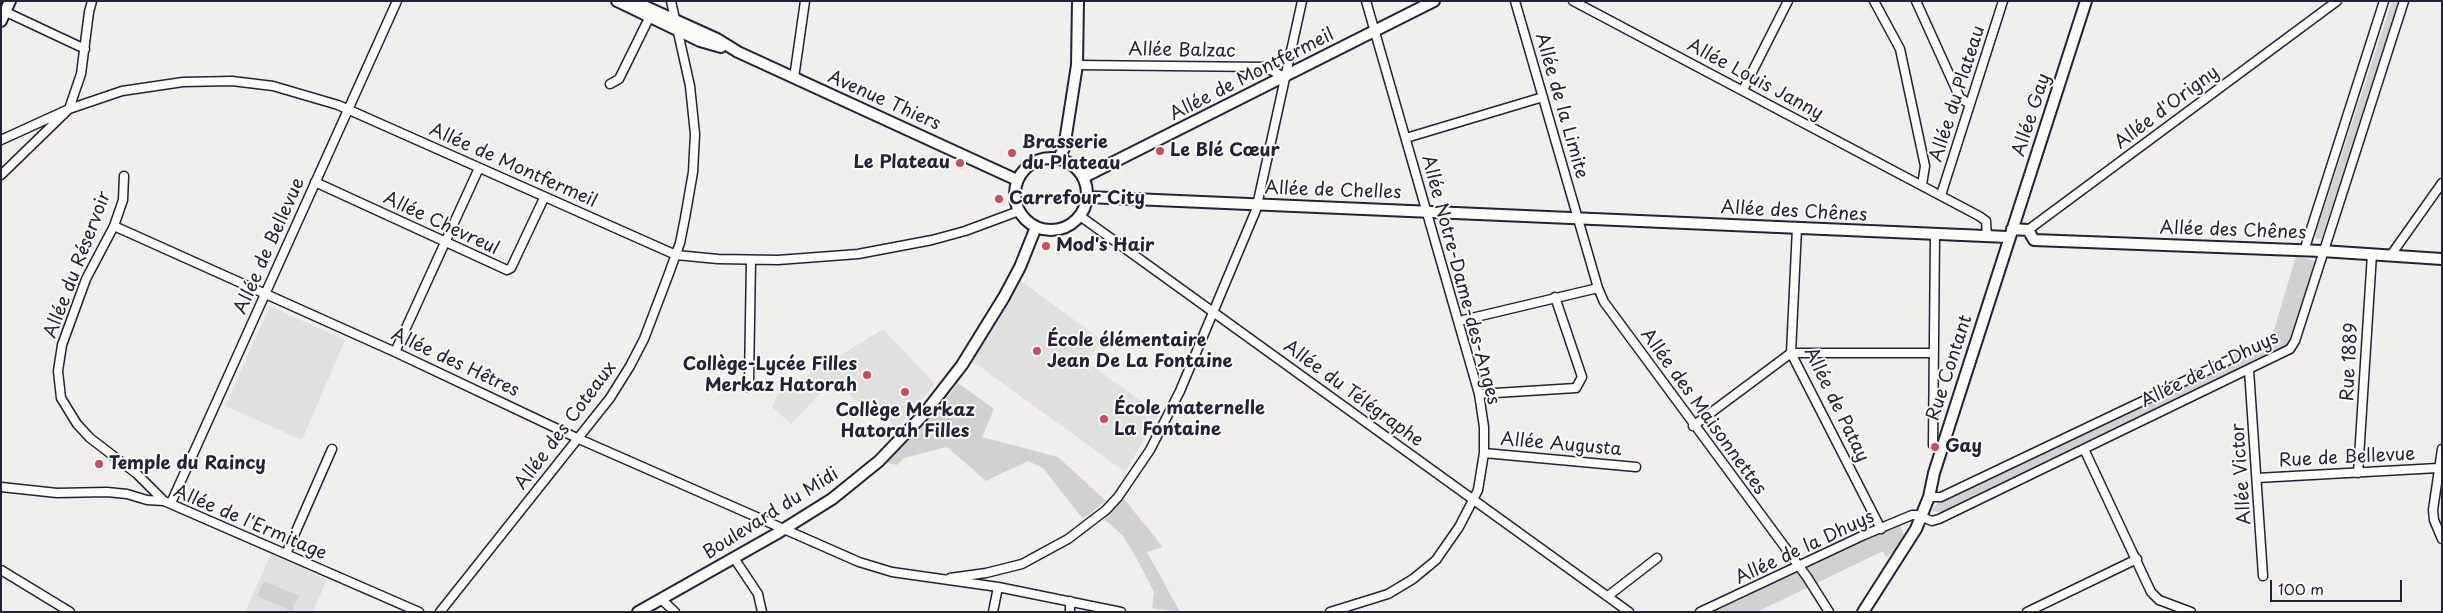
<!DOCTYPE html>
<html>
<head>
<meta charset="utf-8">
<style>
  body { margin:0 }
  #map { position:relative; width:2443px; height:613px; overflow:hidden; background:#f0efec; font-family:"Playpen Sans",sans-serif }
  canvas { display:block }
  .frame { position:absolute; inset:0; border:2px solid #22223b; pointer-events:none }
  .scale { position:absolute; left:2270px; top:580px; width:132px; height:22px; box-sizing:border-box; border:2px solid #22223b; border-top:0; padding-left:6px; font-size:15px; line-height:18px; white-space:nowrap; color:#22223b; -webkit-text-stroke:4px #fdfcf7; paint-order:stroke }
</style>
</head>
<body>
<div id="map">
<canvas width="2443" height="613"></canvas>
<div class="frame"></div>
<div class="scale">100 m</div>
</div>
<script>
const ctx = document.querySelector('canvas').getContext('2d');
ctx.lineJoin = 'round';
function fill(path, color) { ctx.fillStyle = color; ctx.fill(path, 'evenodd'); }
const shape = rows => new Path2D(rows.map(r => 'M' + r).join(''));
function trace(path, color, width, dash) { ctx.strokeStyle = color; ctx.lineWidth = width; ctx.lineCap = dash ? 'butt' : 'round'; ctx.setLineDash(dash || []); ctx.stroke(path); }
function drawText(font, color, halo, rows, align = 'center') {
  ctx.font = font + ' "Playpen Sans",sans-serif'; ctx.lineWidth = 4; ctx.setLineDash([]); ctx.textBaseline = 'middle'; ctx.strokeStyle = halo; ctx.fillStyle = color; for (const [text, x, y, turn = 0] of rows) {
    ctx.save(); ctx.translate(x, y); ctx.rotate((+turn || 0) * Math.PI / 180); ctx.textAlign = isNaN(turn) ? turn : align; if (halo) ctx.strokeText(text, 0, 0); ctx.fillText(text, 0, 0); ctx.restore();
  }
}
fill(shape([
  [1021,281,1102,340,1087,362,1159,414,1125,472,972,361,1000,318],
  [270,306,345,340,302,440,225,406],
  [883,329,935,384,897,429,867,399,861,405,832,381,791,424,772,407,778,394],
  [271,554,327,579,313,612,245,612]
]), '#e0e0df');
fill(shape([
  [2392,1,2399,1,2323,234,2321,239,2317,239,2315,236],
  [2296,256,2319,262,2295,341,2285,352,2274,352,1942,512,1932,511,1941,497,2229,360,2229,355,2272,337],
  [958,383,994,409,982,437,1058,457,1106,501,1083,519,1043,468,1028,461,986,481,947,447,904,458,897,465,879,461,924,414,929,421],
  [1120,494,1163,547,1147,552,1180,612,1152,608,1154,592,1138,561,1124,537,1100,515],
  [1898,521,1907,543,1886,557,1883,551,1757,612,1700,612],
  [264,581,299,596,292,611,257,596]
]), '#d2d1d1');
const street = shape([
  [1515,1,1598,288,1604,302,1807,577,1829,612],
  [1573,1,1979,216,1986,221,1987,236],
  [1874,1,1900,49,1925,166,1922,185],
  [1916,1,1960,98,1970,104],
  [6,12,85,49],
  [1077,65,1264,67,1285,77],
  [794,78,805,1],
  [610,84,619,79,651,14],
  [1743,90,1788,1],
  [1406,138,1543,97],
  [1,140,69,109,122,91,183,82,232,81,273,86,338,105,676,255,718,259,778,260,858,254,932,240,965,231,1019,211],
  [1,175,69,109,81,74,89,12,92,1],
  [124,176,123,200,114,226,86,279,62,345,58,371,61,398,77,424,90,438,137,474,164,501],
  [315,182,507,270,511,268,544,198],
  [1941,195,2003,1],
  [1080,216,1629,612],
  [114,226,395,352,579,439,859,562,892,572,998,587,1121,612],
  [1797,228,1791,353,1881,529],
  [2028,230,2337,1],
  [2304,251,2384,1],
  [2391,255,2442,183],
  [1459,321,1598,288],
  [395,352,479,168],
  [2249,370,2263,576],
  [747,387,749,381,751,260],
  [1479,394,1576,388,1582,377,1555,297],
  [1693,426,1791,353,1932,353],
  [1933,445,1935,234],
  [2084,449,2151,592,2159,600,2191,612],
  [2442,449,2433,510,2434,520,2442,539],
  [1484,453,1636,467],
  [2358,473,2372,254],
  [2257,478,2438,468],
  [1,487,57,493,107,492,127,494,147,500,164,501,419,612],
  [1929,497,1941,497,2229,360],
  [171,503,397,1],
  [1922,517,1932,521,1939,519,2290,349,2295,341,2404,1],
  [286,554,332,449],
  [734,558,758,594,762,612],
  [1,570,70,612],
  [950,578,986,573,1022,564,1068,539,1106,510,1118,497,1150,450,1180,391,1256,210,1302,1],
  [1608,596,1657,558],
  [661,599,675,612],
  [440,612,610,398,630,366,644,339,668,276,680,243,685,218,693,172,695,134,690,86,671,1],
  [993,612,998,587],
  [1070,612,1070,601],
  [1330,612,1388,594,1413,579,1436,560,1459,527,1473,500,1478,490,1484,453,1484,427,1479,394,1366,1],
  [1700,612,1864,535,1912,515,1922,515],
  [2027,612,2137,559]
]);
const secondary = shape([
  [617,1,700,41,721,47],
  [633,1,717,39,738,52,1017,180],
  [1,21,10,1],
  '1015 194a36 36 0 1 1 72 0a36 36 0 1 1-72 0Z',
  [1059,158,1064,148,1077,65,1078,1],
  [1084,177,1434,1],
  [1087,197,2008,237],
  [2012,229,2028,230,2034,240,2322,251,2442,259],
  [638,612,776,534,832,499,879,461,924,414,962,365,1004,297,1020,267,1036,227],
  [1863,612,1916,529,1929,497,1934,473,2086,1]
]);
trace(street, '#22223b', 11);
trace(secondary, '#22223b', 14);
trace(street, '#fdfcf7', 8);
trace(secondary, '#fdfcf7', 10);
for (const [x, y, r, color] of [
  [1160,151,5,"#d1495b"],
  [1012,153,5,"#d1495b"],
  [960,163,5,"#d1495b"],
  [999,199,5,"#d1495b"],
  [1046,246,5,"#d1495b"],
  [1037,351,5,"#d1495b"],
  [867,375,5,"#d1495b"],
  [905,392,5,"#d1495b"],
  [1104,419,5,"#d1495b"],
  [1935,447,5,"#d1495b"],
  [99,464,5,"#d1495b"]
]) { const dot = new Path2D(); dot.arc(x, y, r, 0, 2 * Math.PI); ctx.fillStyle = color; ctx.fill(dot); trace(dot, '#fdfcf7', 2); }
drawText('18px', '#22223b', '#fdfcf7', [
  ["Allée Balzac",1182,51,1],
  ["Allée de Montfermeil",1252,75,-27],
  ["Allée Louis Janny",1755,80,28],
  ["Allée du Plateau",1958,94,-72],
  ["Avenue Thiers",884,101,24],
  ["Allée de la Limite",1561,106,74],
  ["Allée d'Origny",2167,108,-37],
  ["Allée Gay",2032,115,-72],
  ["Allée de Montfermeil",513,166,24],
  ["Allée de Chelles",1333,191,2],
  ["Allée des Chênes",1794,212,3],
  ["Allée Chevreul",441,224,25],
  ["Allée des Chênes",2233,231,2],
  ["Allée de Bellevue",270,246,-66],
  ["Allée du Réservoir",78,265,-69],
  ["Allée Notre-Dame-des-Anges",1460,280,75],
  ["Rue 1889",2350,362,-87],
  ["Allée des Hêtres",455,363,25],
  ["Rue Contant",1950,368,-72],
  ["Allée de la Dhuys",2210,370,-26],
  ["Allée du Télégraphe",1353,394,36],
  ["Allée de Patay",1836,405,64],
  ["Allée des Maisonnettes",1703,412,54],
  ["Allée des Coteaux",566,426,-53],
  ["Allée Augusta",1561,445,5],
  ["Rue de Bellevue",2347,458,-3],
  ["Allée Victor",2242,474,-94],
  ["Boulevard du Midi",771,514,-32],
  ["Allée de l'Ermitage",250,523,23],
  ["Allée de la Dhuys",1805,548,-25]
]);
drawText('bold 18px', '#22223b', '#fdfcf7', [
  ["Brasserie",1022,143],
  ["du Plateau",1022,164],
  ["Le Blé Cœur",1170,151],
  ["Le Plateau",950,163,"right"],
  ["Carrefour City",1009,199],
  ["Mod's Hair",1056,246],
  ["École élémentaire",1047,341],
  ["Jean De La Fontaine",1047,362],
  ["Collège-Lycée Filles",857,365,"right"],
  ["Merkaz Hatorah",857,386,"right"],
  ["École maternelle",1114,409],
  ["La Fontaine",1114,430],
  ["Collège Merkaz",905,411,"center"],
  ["Hatorah Filles",905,432,"center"],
  ["Gay",1945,447],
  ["Temple du Raincy",109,464]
], 'left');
</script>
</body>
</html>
